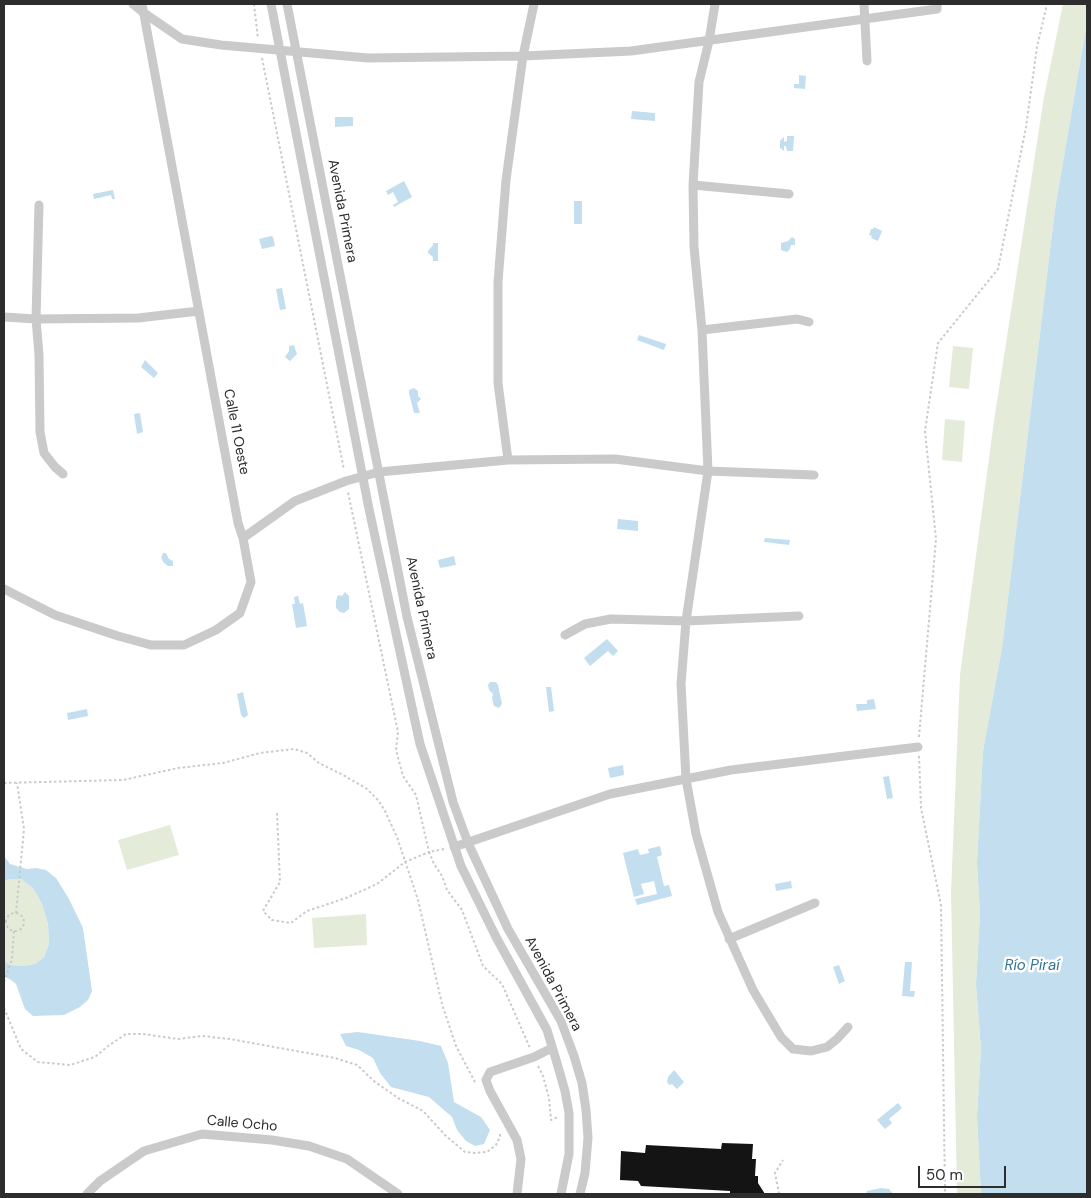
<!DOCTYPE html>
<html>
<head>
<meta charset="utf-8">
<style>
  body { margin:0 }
  #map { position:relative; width:1091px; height:1198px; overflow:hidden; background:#fff; font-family:"DM Sans",sans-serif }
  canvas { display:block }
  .frame { position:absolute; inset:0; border:5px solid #2d2d2d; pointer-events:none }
  .scale { position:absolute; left:918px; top:1166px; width:88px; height:22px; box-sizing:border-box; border:2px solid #2d2d2d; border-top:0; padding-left:6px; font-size:15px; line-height:18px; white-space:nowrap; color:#2d2d2d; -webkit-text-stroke:4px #fff; paint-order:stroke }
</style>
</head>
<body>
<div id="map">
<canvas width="1091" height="1198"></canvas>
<div class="frame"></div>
<div class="scale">50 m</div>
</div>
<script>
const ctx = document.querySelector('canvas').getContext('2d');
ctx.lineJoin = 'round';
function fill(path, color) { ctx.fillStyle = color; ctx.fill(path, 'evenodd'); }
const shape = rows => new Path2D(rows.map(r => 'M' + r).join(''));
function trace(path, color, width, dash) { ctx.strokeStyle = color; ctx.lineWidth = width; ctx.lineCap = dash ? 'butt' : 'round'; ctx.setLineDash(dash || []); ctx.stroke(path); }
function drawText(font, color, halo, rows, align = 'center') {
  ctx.font = font + ' "DM Sans",sans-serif'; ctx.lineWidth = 5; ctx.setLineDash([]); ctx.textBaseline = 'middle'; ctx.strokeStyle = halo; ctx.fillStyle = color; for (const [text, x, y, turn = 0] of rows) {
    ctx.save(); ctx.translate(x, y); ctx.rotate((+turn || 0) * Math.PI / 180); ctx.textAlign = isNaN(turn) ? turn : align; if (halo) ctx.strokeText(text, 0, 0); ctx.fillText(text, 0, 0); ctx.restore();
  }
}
fill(shape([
  [1063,4,1087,4,1087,22,1055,209,1002,648,983,751,977,863,980,914,976,984,981,1049,977,1116,981,1194,957,1194,951,892,960,675,994,421,1044,97],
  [953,346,973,348,969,389,949,387],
  [945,419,965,421,962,462,942,460],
  [170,825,179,855,127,870,118,840],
  [10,879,21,879,33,888,42,904,48,924,49,944,44,957,35,964,22,966,10,965,4,961,4,881],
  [366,914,367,945,314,948,312,918]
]), '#e4ecd9');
fill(shape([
  [1087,22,1087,1194,981,1194,977,1116,981,1049,976,984,980,914,977,863,983,751,1002,648,1055,209],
  [799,75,806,76,805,89,794,88,794,84,799,84],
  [632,111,655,113,655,121,631,119],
  [335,117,353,117,353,126,335,127],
  [787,136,794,136,793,151,787,151,786,146,784,146,784,151,780,148,780,141,784,137,784,142,787,141],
  [404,181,412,197,394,207,393,205,398,202,393,192,388,195,386,191],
  [113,190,115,199,112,199,111,195,94,199,93,194],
  [574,201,582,201,582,224,574,224],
  [874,227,882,231,878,241,871,238,872,236,869,235,871,229,873,229],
  [271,236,273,237,275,246,262,249,259,239],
  [792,237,795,239,795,245,791,245,790,249,787,252,781,250,781,243,788,241],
  [433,243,438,243,438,261,433,261,433,257,428,253,428,251,433,245],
  [282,288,286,309,280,310,276,289],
  [639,335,666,344,664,350,637,340],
  [294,345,297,354,290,361,285,357,289,351,289,346],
  [145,360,158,373,154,378,141,367],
  [414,388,418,391,418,396,421,399,417,403,420,413,414,413,409,393,409,390],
  [140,413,143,432,137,434,134,414],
  [618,519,638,521,638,531,617,529],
  [765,538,790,540,789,545,764,542],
  [163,553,166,553,169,559,173,561,173,566,168,566,164,563,161,558],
  [454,556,456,565,440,568,438,560],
  [345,592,349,596,349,609,344,613,340,612,336,608,336,601,338,595,342,596],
  [298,596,300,604,303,603,307,626,296,628,292,604,295,604,294,597],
  [607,639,618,651,613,656,608,651,590,666,584,658],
  [490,682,496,682,498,685,502,704,499,708,494,706,492,698,493,694,489,690,488,685],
  [546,687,551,687,554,711,549,712],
  [243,692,248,715,244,718,241,715,237,694],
  [874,699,876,709,857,711,856,704,867,704,867,700],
  [87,709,88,716,68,720,67,713],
  [623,765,624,775,610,778,608,768],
  [889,776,893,798,887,799,883,777],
  [660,846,662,855,657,857,664,886,669,885,672,896,637,905,635,899,657,894,654,881,641,884,644,894,634,897,623,853,638,849,640,855,649,853,648,849],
  [4,856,10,864,27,869,36,868,46,870,56,878,69,899,83,928,92,991,88,1000,80,1007,64,1015,33,1016,25,1009,16,984,11,980,4,976,4,961,10,965,22,966,35,964,44,957,49,944,48,924,42,904,33,888,21,879,10,879,4,881],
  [791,881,792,888,776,891,775,884],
  [905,962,912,962,910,991,915,991,914,997,902,996],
  [839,965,845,981,839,984,833,967],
  [358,1032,420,1041,441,1046,448,1063,454,1102,481,1117,490,1130,484,1144,475,1146,466,1141,457,1130,452,1117,429,1097,391,1087,380,1073,373,1058,359,1050,346,1046,340,1034],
  [674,1070,684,1082,677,1089,672,1084,669,1085,667,1082,668,1077],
  [898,1103,902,1108,889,1119,892,1123,885,1129,877,1120],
  [881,1188,889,1189,893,1194,866,1194,867,1191]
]), '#c3deee');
fill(shape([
  [722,1143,753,1144,752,1159,756,1159,755,1176,758,1176,758,1183,765,1194,730,1194,730,1191,641,1186,638,1181,620,1180,621,1151,645,1153,646,1145,721,1149]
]), '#141414');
trace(shape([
  [254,4,258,39],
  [262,58,344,470],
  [919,737,936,539,925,431,938,343,998,269,1026,127,1037,47,1047,4],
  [919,756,921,808,941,905,945,1194],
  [4,783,123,780,178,768,223,763,260,753,294,749,307,753,319,763,345,776,367,789,378,800,385,811,397,837,418,900,442,1004,456,1046,476,1084],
  [277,813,280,882,263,911,272,920,291,923,307,911,346,898,377,884,405,862,429,852,416,795,403,776,396,750,398,732,348,492],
  [444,849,429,852,434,864,442,876,447,890,462,910,483,966,502,984,530,1048],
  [16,913,24,829,17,783],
  '6 922a9 9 0 1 1 18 0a9 9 0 1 1-18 0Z',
  [4,982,12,959,14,931],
  [4,1008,21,1049,38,1062,70,1065,95,1057,108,1046,126,1034,143,1034,178,1039,202,1036,230,1039,335,1058,357,1065,375,1082,398,1098,423,1111,446,1136,465,1152,475,1153,487,1152,496,1145,500,1137,500,1132],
  [538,1066,543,1076,549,1098,551,1120,558,1117],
  [779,1194,775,1173,783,1160]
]), '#cacaca', 2, [2.5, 2.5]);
trace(shape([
  [133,4,144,13,182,39,221,45,368,58,523,56,631,51,937,9,937,4],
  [271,4,369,509,420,744,461,866,496,937,547,1030,557,1063,565,1091,569,1113,569,1154,561,1194],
  [287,4,407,617,453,802,468,843,508,929,561,1021,574,1056,582,1083,586,1110,588,1138,585,1173,580,1194],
  [715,4,709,41,699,82,693,185,694,247,702,330,708,471,686,621,681,684,686,779,696,834,718,912,753,990,781,1037,793,1049,811,1051,827,1047,837,1039,848,1027],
  [864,4,867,61],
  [693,185,789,194],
  [39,205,36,319,39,355,40,432,44,453,55,467,63,474],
  [4,317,36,319,138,318,199,311],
  [702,330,797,319,809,322],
  [508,460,498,383,498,282,506,180,523,56,534,4],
  [243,538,295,501,346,481,379,472,508,460,615,459,708,471,814,475],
  [4,589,55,615,118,636,151,645,184,645,216,630,240,613,251,582,243,538,238,523,142,4],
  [565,635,585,624,611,619,686,621,799,616],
  [454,847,610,794,731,770,918,747],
  [729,939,815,903],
  [87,1194,100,1181,144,1151,202,1134,272,1140,309,1146,347,1159,398,1194],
  [517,1194,521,1159,517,1140,490,1091,486,1080,490,1072,534,1057,552,1048]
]), '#cacaca', 9);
drawText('14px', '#2d2d2d', '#fff', [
  ["Avenida Primera",342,211,79],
  ["Calle 11 Oeste",236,432,79],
  ["Avenida Primera",421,608,78],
  ["Avenida Primera",553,984,62],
  ["Calle Ocho",242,1124,5]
]);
drawText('italic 15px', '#347297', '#fff', [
  ["Río Piraí",1032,966]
]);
</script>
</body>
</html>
